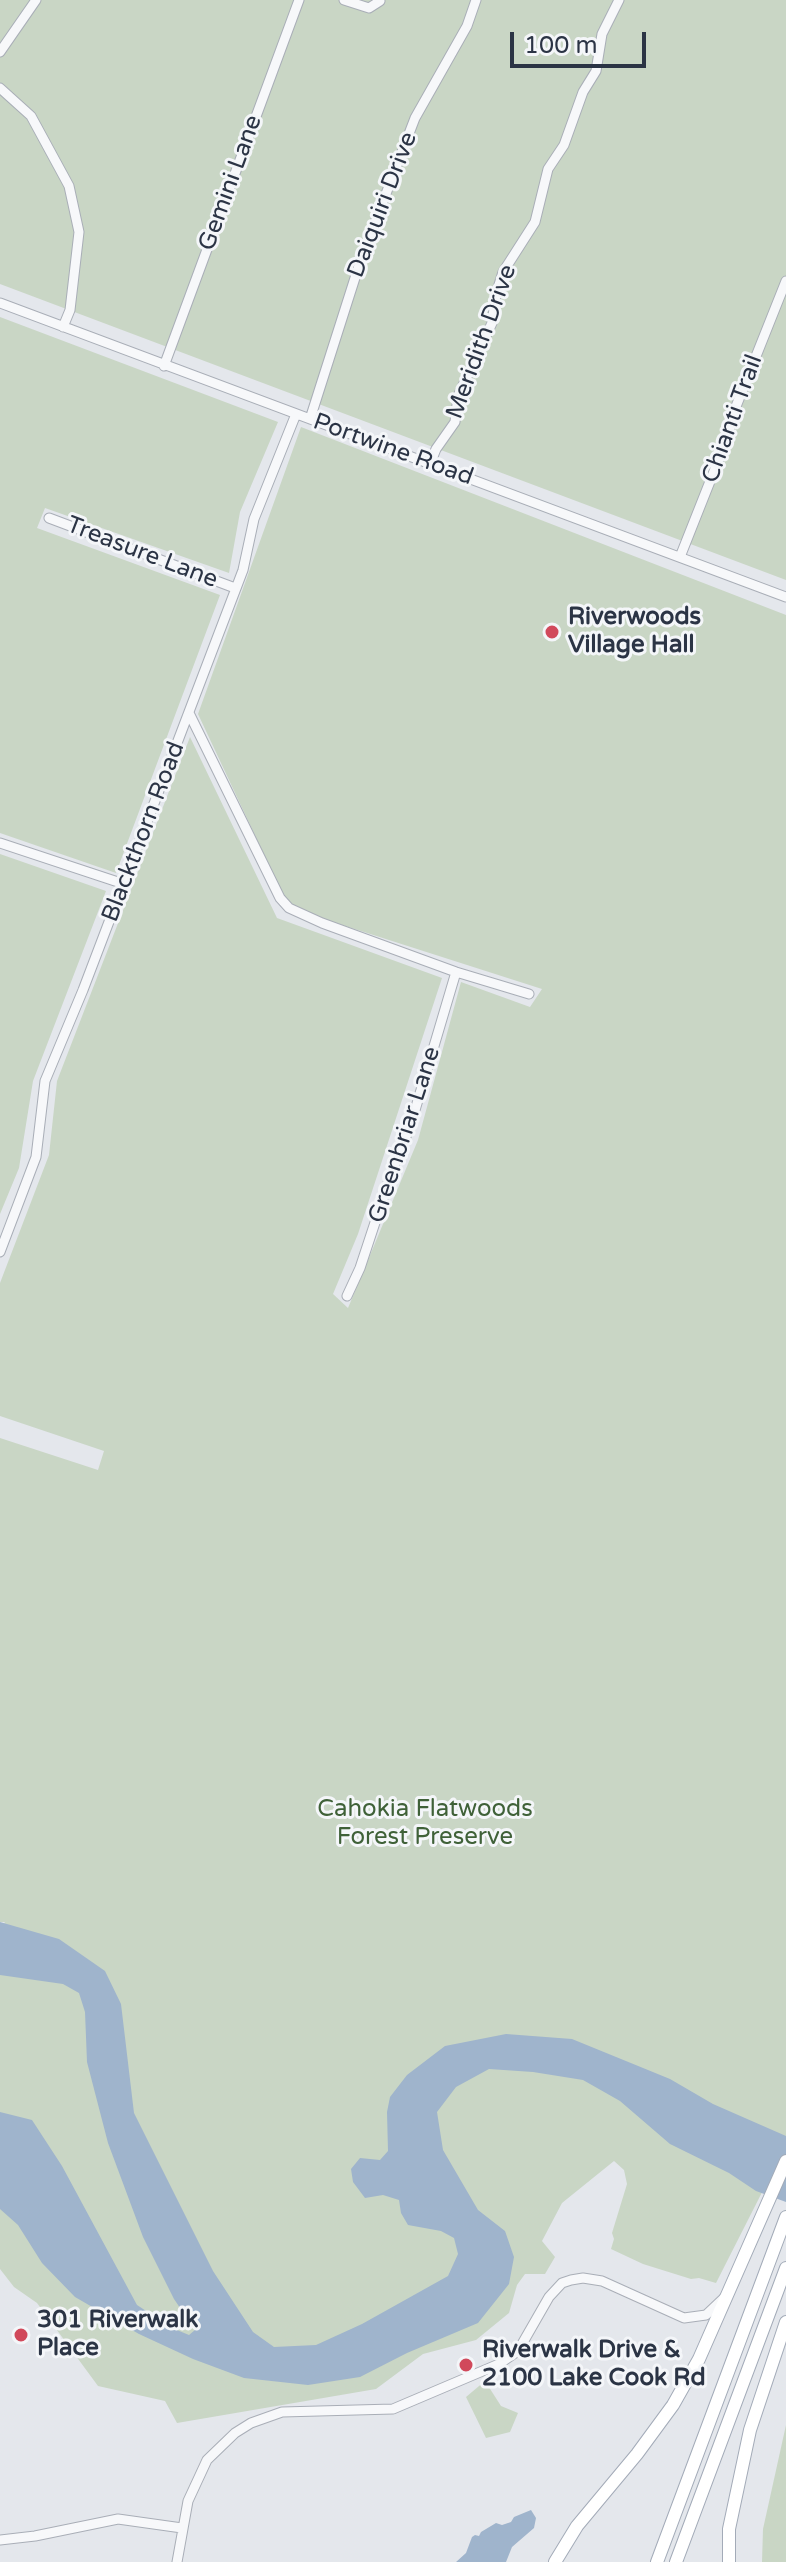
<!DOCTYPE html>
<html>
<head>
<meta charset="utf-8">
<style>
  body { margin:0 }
  #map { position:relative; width:786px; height:2562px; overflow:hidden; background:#e4e7ec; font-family:"Varela Round",sans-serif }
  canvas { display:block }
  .scale { position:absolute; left:510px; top:32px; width:136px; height:36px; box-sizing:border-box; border:4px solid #2b3445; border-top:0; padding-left:10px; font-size:24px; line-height:28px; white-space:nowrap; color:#2b3445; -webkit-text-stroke:6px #f4f6f9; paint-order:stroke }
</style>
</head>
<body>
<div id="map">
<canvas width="786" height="2562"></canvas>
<div class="scale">100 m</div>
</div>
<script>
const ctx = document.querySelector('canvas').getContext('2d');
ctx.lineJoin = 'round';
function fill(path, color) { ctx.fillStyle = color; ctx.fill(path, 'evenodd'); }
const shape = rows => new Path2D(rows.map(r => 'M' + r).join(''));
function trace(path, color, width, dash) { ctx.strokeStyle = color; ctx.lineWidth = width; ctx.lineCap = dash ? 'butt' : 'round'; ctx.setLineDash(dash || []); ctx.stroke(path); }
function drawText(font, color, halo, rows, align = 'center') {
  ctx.font = font + ' "Varela Round",sans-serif'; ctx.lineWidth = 6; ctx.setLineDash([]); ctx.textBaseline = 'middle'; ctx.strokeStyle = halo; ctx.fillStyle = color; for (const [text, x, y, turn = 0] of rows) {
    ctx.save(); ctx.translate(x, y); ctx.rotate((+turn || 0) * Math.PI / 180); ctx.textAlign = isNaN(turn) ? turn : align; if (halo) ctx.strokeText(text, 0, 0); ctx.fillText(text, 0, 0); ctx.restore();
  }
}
fill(shape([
  [0,0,786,0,786,580,0,284],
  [0,317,278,422,240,512,229,573,45,508,37,528,220,595,116,873,0,833],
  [301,427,786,615,786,2145,716,2283,699,2278,691,2279,643,2264,611,2249,614,2239,612,2233,627,2184,624,2170,614,2161,562,2203,542,2241,555,2257,545,2274,525,2274,517,2285,509,2313,476,2340,423,2354,376,2389,177,2423,165,2401,98,2386,37,2303,14,2287,0,2269,0,1929,5,1922,0,1922,0,1438,98,1470,104,1451,0,1416,0,1283,49,1155,57,1081,190,737,277,918,442,978,358,1234,333,1294,348,1308,418,1140,461,982,530,1007,542,989,289,908,198,714],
  [0,854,106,891,33,1081,19,1168,0,1214],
  [485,2381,501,2406,518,2413,510,2432,486,2438,466,2397],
  [786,2425,786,2562,762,2562,763,2529]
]), '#c9d6c5');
fill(shape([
  [0,1922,59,1939,105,1971,121,2004,134,2113,213,2271,253,2332,274,2347,316,2345,362,2324,448,2276,458,2254,454,2238,441,2231,408,2225,401,2213,399,2200,383,2195,365,2198,353,2182,351,2169,360,2158,380,2160,388,2151,387,2112,390,2097,407,2075,445,2046,506,2034,572,2039,670,2079,713,2104,786,2136,786,2202,756,2191,729,2173,670,2144,620,2101,583,2080,533,2072,489,2069,456,2087,437,2112,443,2150,478,2210,505,2231,514,2257,509,2284,478,2323,407,2353,360,2377,308,2385,244,2378,193,2359,139,2334,75,2297,42,2263,18,2225,0,2209,0,2112,32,2120,62,2166,137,2305,172,2328,189,2335,195,2330,174,2299,143,2237,108,2143,87,2062,85,2012,79,1993,63,1984,0,1975],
  [531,2510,536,2518,534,2528,512,2547,506,2562,456,2562,466,2553,472,2537,475,2535,479,2536,481,2532,496,2523,502,2525,511,2522,514,2517]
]), '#9fb4cc');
const minor = shape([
  [344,0,369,8,380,1],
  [0,52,36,0],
  [0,88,31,116,69,186,79,232,70,310,63,327],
  [0,303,786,597],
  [164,366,299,0],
  [310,419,361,259,415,118,467,26,476,0],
  [430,464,436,449,455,422,458,396,492,323,496,294,503,272,535,222,548,169,564,145,583,92,596,71,602,34,619,0],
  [49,518,235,588],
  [680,557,726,441,735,409,786,281],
  [189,713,280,898,289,908,322,923,456,972,529,994],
  [0,843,124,884],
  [0,1252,36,1157,45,1081,83,990,243,570,254,519,296,414],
  [347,1296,360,1268,394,1165,410,1127,456,972],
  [0,2540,35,2536,118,2519,182,2528],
  [177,2562,188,2501,207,2460,235,2433,251,2423,282,2412,393,2409,499,2364,518,2351,549,2297,562,2283,571,2280,583,2278,602,2281,684,2318,706,2315,725,2297]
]);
const major = shape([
  [555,2562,577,2526,637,2454,673,2405,699,2359,786,2161],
  [657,2562,786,2217],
  [676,2562,786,2268],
  [729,2562,729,2529,750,2430,786,2322]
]);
trace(minor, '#a9aeb7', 11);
trace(major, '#a3abb8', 14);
trace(minor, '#f7f8fa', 9);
trace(major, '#fff', 12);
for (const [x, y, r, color] of [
  [552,632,8,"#d1495b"],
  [21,2335,8,"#d1495b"],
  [466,2365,8,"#d1495b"]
]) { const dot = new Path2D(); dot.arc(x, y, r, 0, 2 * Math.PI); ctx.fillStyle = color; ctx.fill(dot); trace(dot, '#f4f6f9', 3); }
drawText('24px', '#2b3445', '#f4f6f9', [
  ["Gemini Lane",231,183,-70],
  ["Daiquiri Drive",383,205,-69],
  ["Meridith Drive",482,342,-70],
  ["Chianti Trail",733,419,-70],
  ["Portwine Road",393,450,20],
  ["Treasure Lane",142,553,21],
  ["Blackthorn Road",144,832,-69],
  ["Greenbriar Lane",405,1135,-72]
]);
drawText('bold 24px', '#2b3445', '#f4f6f9', [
  ["Riverwoods",568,618],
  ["Village Hall",568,646],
  ["301 Riverwalk",37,2321],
  ["Place",37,2349],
  ["Riverwalk Drive &",482,2351],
  ["2100 Lake Cook Rd",482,2379]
], 'left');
drawText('24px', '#3f6138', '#f4f6f9', [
  ["Cahokia Flatwoods",425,1810],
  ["Forest Preserve",425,1838]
]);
</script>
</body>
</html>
